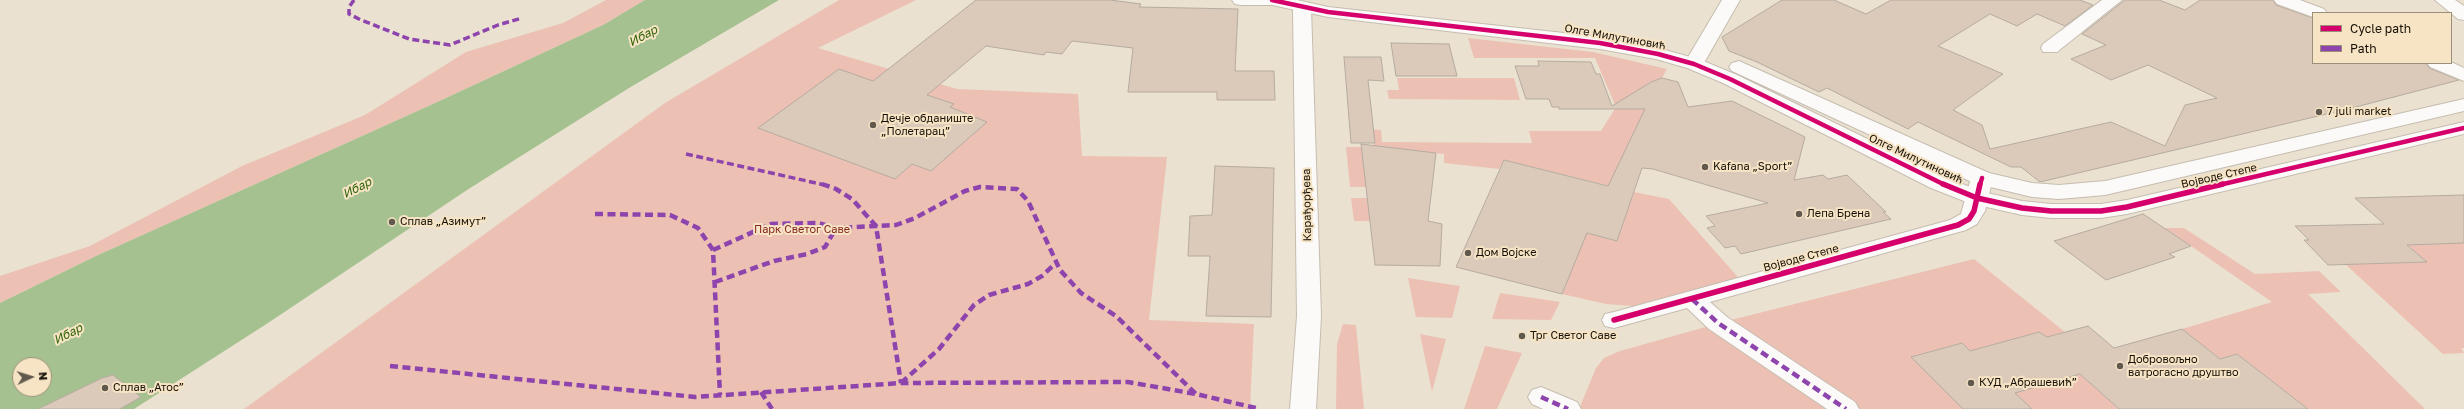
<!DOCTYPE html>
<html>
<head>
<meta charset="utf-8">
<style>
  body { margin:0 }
  #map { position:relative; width:2464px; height:409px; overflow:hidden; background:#ebe1d0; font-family:"Golos Text",sans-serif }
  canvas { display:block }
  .legend { position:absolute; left:2312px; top:12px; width:140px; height:52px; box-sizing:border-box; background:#f6e4c5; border:1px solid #9c8f79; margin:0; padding:5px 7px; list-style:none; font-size:12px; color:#161006 }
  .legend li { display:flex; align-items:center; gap:8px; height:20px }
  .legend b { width:20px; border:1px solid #9c8f79 }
  .north { position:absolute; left:12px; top:357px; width:40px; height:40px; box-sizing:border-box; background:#f6e4c5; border:1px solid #9c8f79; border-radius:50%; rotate:86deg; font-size:11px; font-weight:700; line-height:16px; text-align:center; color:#161006 }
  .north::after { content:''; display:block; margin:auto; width:14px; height:18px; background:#61594d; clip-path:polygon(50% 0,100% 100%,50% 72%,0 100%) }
</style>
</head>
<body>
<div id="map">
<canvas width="2464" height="409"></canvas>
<ul class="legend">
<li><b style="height:5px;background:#d6006c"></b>Cycle path</li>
<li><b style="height:5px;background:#8e44ad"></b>Path</li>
</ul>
<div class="north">N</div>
</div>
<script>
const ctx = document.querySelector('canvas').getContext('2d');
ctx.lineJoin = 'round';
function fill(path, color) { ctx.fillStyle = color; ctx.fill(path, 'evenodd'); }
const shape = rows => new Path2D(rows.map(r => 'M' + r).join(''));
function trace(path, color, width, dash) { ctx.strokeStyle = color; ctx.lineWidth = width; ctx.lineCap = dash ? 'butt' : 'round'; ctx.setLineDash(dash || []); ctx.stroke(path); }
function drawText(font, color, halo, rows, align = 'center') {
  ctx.font = font + ' "Golos Text",sans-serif'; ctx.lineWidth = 4; ctx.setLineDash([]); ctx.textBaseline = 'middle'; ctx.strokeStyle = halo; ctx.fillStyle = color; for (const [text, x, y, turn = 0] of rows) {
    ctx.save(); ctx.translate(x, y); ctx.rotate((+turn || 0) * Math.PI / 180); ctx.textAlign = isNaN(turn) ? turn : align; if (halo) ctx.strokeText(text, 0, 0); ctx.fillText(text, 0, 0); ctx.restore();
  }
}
fill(shape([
  [606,0,645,0,603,25,433,104,96,256,0,303,0,276,90,246,242,166,365,115,466,52,563,23],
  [839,0,916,0,818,48,957,89,1078,94,1082,156,1167,157,1149,320,1254,324,1250,409,244,409,665,103],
  [1468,38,1593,52,1667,69,1662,78,1648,83,1655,89,1610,186,1504,160,1499,169,1444,163,1444,154,1374,147,1371,129,1381,130,1382,142,1532,143,1529,131,1601,131,1616,107,1595,58,1474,58],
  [1397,78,1514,78,1520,100,1389,99,1387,90,1399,90],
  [1346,147,1362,147,1367,187,1350,187],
  [1634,192,1669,199,1744,284,1659,308,1606,304,1562,294,1585,232,1617,241],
  [1351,198,1368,198,1379,221,1354,221],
  [2165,228,2184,228,2255,274,2319,271,2341,292,2308,294,2425,409,2308,409,2237,354,2220,359,2182,329,2272,302],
  [2464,243,2464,348,2461,348,2464,353,2443,354,2345,264,2426,262,2408,245],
  [1974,259,2065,332,2047,337,2039,332,1970,351,1962,343,1911,357,1963,409,1579,409,1596,368,1604,358,1620,351,1727,321],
  [1408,278,1460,286,1452,318,1416,317],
  [1500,293,1560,302,1551,320,1492,319],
  [1343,324,1356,325,1364,409,1336,409,1337,344],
  [1420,334,1446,339,1432,392],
  [1485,346,1522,353,1497,409,1464,409],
  [2080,374,2119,409,2032,409,2015,393]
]), '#ecc1b4');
fill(shape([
  [645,0,779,0,629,88,467,190,268,323,134,409,0,409,0,303,96,256,433,104,603,25],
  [20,365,44,365,44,389,20,389]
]), '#a6c190');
const building = shape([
  [976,0,1110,0,1141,4,1139,7,1238,9,1235,71,1274,71,1275,100,1217,100,1217,92,1128,92,1133,48,1072,41,1062,54,1046,52,1044,55,986,46,927,95,954,104,950,107,987,122,931,171,912,164,895,179,758,128,839,69,873,81,976,0],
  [1782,0,1834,0,1866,14,1891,0,2080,0,2093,5,2065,26,2037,14,2017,26,1990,14,1938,46,2003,74,1953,110,1982,125,1990,149,2111,122,2165,146,2185,105,2217,98,2148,65,2111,80,2071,59,2106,45,2082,34,2125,0,2159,0,2185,10,2200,0,2273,0,2276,5,2313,18,2313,63,2426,63,2429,68,2459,80,2352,108,2040,182,2021,167,2011,167,1918,122,1908,129,1827,88,1819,92,1757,62,1729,51,1722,37,1782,0],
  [1391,43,1449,44,1457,76,1396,76,1391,43],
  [1344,57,1381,57,1384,81,1368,80,1375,143,1351,143,1344,57],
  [1538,61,1591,62,1596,74,1600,74,1612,106,1651,82,1662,78,1678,82,1688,107,1732,101,1805,137,1794,180,1823,175,1828,179,1847,175,1886,212,1883,212,1891,219,1741,254,1735,246,1725,248,1707,228,1715,226,1706,216,1768,203,1653,169,1642,168,1617,241,1587,233,1562,294,1456,267,1504,160,1608,186,1645,109,1559,109,1559,107,1552,107,1549,99,1526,99,1515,66,1539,66,1538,61],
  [1361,144,1436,153,1428,221,1442,224,1440,266,1375,265,1361,144],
  [1215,166,1274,168,1271,317,1206,316,1210,256,1188,256,1190,216,1212,215,1215,166],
  [2464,195,2464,243,2407,245,2427,262,2328,265,2304,240,2309,240,2295,226,2384,224,2355,198,2464,195],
  [2143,214,2191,246,2169,254,2175,257,2106,280,2054,241,2143,214],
  [2088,326,2114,348,2182,329,2220,359,2237,354,2308,409,2119,409,2080,374,2015,393,2032,409,1963,409,1911,357,1962,343,1970,351,2039,332,2047,337,2088,326],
  [113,375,141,397,120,409,38,409,102,378,113,375]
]);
fill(building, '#dbc9b9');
trace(building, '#b5aba0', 1);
const street = shape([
  [1722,0,1740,0,1701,68,1687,68,1684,64,1722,0],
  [2102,0,2122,0,2057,52,2043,52,2041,48,2043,44,2102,0],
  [2274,0,2300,0,2324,9,2327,13,2313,13,2313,17,2277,4,2274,0],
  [1302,3,1308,4,1311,8,1321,316,1316,409,1290,409,1297,316,1293,8,1296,4,1302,3],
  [2451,62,2464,68,2464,81,2430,67,2427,63,2451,62],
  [1982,171,1990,173,1993,178,1985,211,1977,224,1966,230,1710,302,1727,317,1855,402,1859,409,1827,409,1709,329,1687,308,1614,328,1605,326,1602,320,1605,314,1614,312,1950,220,1961,214,1971,178,1974,173,1982,171],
  [1541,387,1577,402,1581,409,1543,409,1532,404,1528,397,1532,390,1541,387]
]);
const secondary = shape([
  [1232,0,1297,0,1328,7,1600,37,1665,50,1701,60,1737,75,1947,178,1983,192,2022,201,2051,204,2101,204,2127,200,2464,122,2464,134,2127,214,2101,218,2051,218,2022,215,1969,203,1931,188,1723,83,1687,68,1656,59,1600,49,1328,17,1272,5,1241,5,1235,4,1232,0],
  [1739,61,1989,173,2032,183,2059,185,2105,181,2464,99,2464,111,2105,195,2059,199,2032,197,1974,183,1732,71,1729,67,1732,63,1739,61]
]);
const primary = shape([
  [2435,0,2455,0,2464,6,2464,20,2458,19,2435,0]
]);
trace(street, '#c5bdb0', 2);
trace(secondary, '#c5bdb0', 2);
trace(primary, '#c5bdb0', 2);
fill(street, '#fcfaf8');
fill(secondary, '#fcfaf8');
fill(primary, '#fcfaf8');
trace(shape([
  [354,0,349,7,349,14,359,19,409,39,450,45,498,25,522,18],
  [686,154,825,185]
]), '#8e44ad', 3.5, [7, 3.5]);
trace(shape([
  [822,184,836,189,852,199,876,226,901,383],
  [595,214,670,215,698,228,713,250,720,395],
  [713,250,771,224,818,223,836,228,896,225,915,218,965,191,980,187,1017,189,1028,201,1060,270,1081,293,1116,316,1196,394],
  [715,282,774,261,807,254,825,247,836,228],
  [1692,299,1718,323,1846,409],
  [390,366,695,397,901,383,1128,382,1196,394,1260,409],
  [901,383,939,349,974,305,989,295,1028,284,1042,276,1057,262],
  [761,392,772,409],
  [1541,397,1568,409]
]), '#8e44ad', 4.5, [8, 4.5]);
trace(shape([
  [1272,0,1328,12,1600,43,1658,54,1694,64,1730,79,1945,185],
  [1980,185,1982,178],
  [2219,185,2464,128]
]), '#d6006c', 4.5);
trace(shape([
  [1943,184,1977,198,2022,208,2051,211,2101,211,2127,207,2223,184],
  [1614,320,1958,225,1969,219,1974,211,1980,184]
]), '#d6006c', 5.5);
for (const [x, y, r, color] of [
  [2319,112,4,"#61594d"],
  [873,125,4,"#61594d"],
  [1705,167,4,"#61594d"],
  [1799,214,4,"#61594d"],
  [392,222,4,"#61594d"],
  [1468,253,4,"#61594d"],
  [1522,336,4,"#61594d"],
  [2120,366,4,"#61594d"],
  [1971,383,4,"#61594d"],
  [105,388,4,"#61594d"]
]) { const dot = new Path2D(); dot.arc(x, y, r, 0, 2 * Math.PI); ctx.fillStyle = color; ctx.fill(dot); trace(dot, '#f6e4c5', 1.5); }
drawText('11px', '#161006', '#f6e4c5', [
  ["Олге Милутиновић",1615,37,10],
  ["Олге Милутиновић",1916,159,25],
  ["Војводе Степе",2219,176,-13],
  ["Карађорђева",1307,205,-91],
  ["Војводе Степе",1801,258,-15]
]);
drawText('11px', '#161006', '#f6e4c5', [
  ["7 juli market",2327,112],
  ["Дечје обданиште",881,119],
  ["„Полетарац”",881,132],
  ["Kafana „Sport”",1713,167],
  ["Лепа Брена",1807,214],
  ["Сплав „Азимут”",400,222],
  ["Дом Војске",1476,253],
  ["Трг Светог Саве",1530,336],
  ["Добровољно",2128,360],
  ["ватрогасно друштво",2128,373],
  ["КУД „Абрашевић”",1979,383],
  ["Сплав „Атос”",113,388]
], 'left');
drawText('11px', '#872922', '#f6e4c5', [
  ["Парк Светог Саве",802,230]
]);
drawText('italic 12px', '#316509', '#f6e4c5', [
  ["Ибар",643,36,-28],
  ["Ибар",357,188,-27],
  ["Ибар",68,334,-27]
]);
</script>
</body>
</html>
